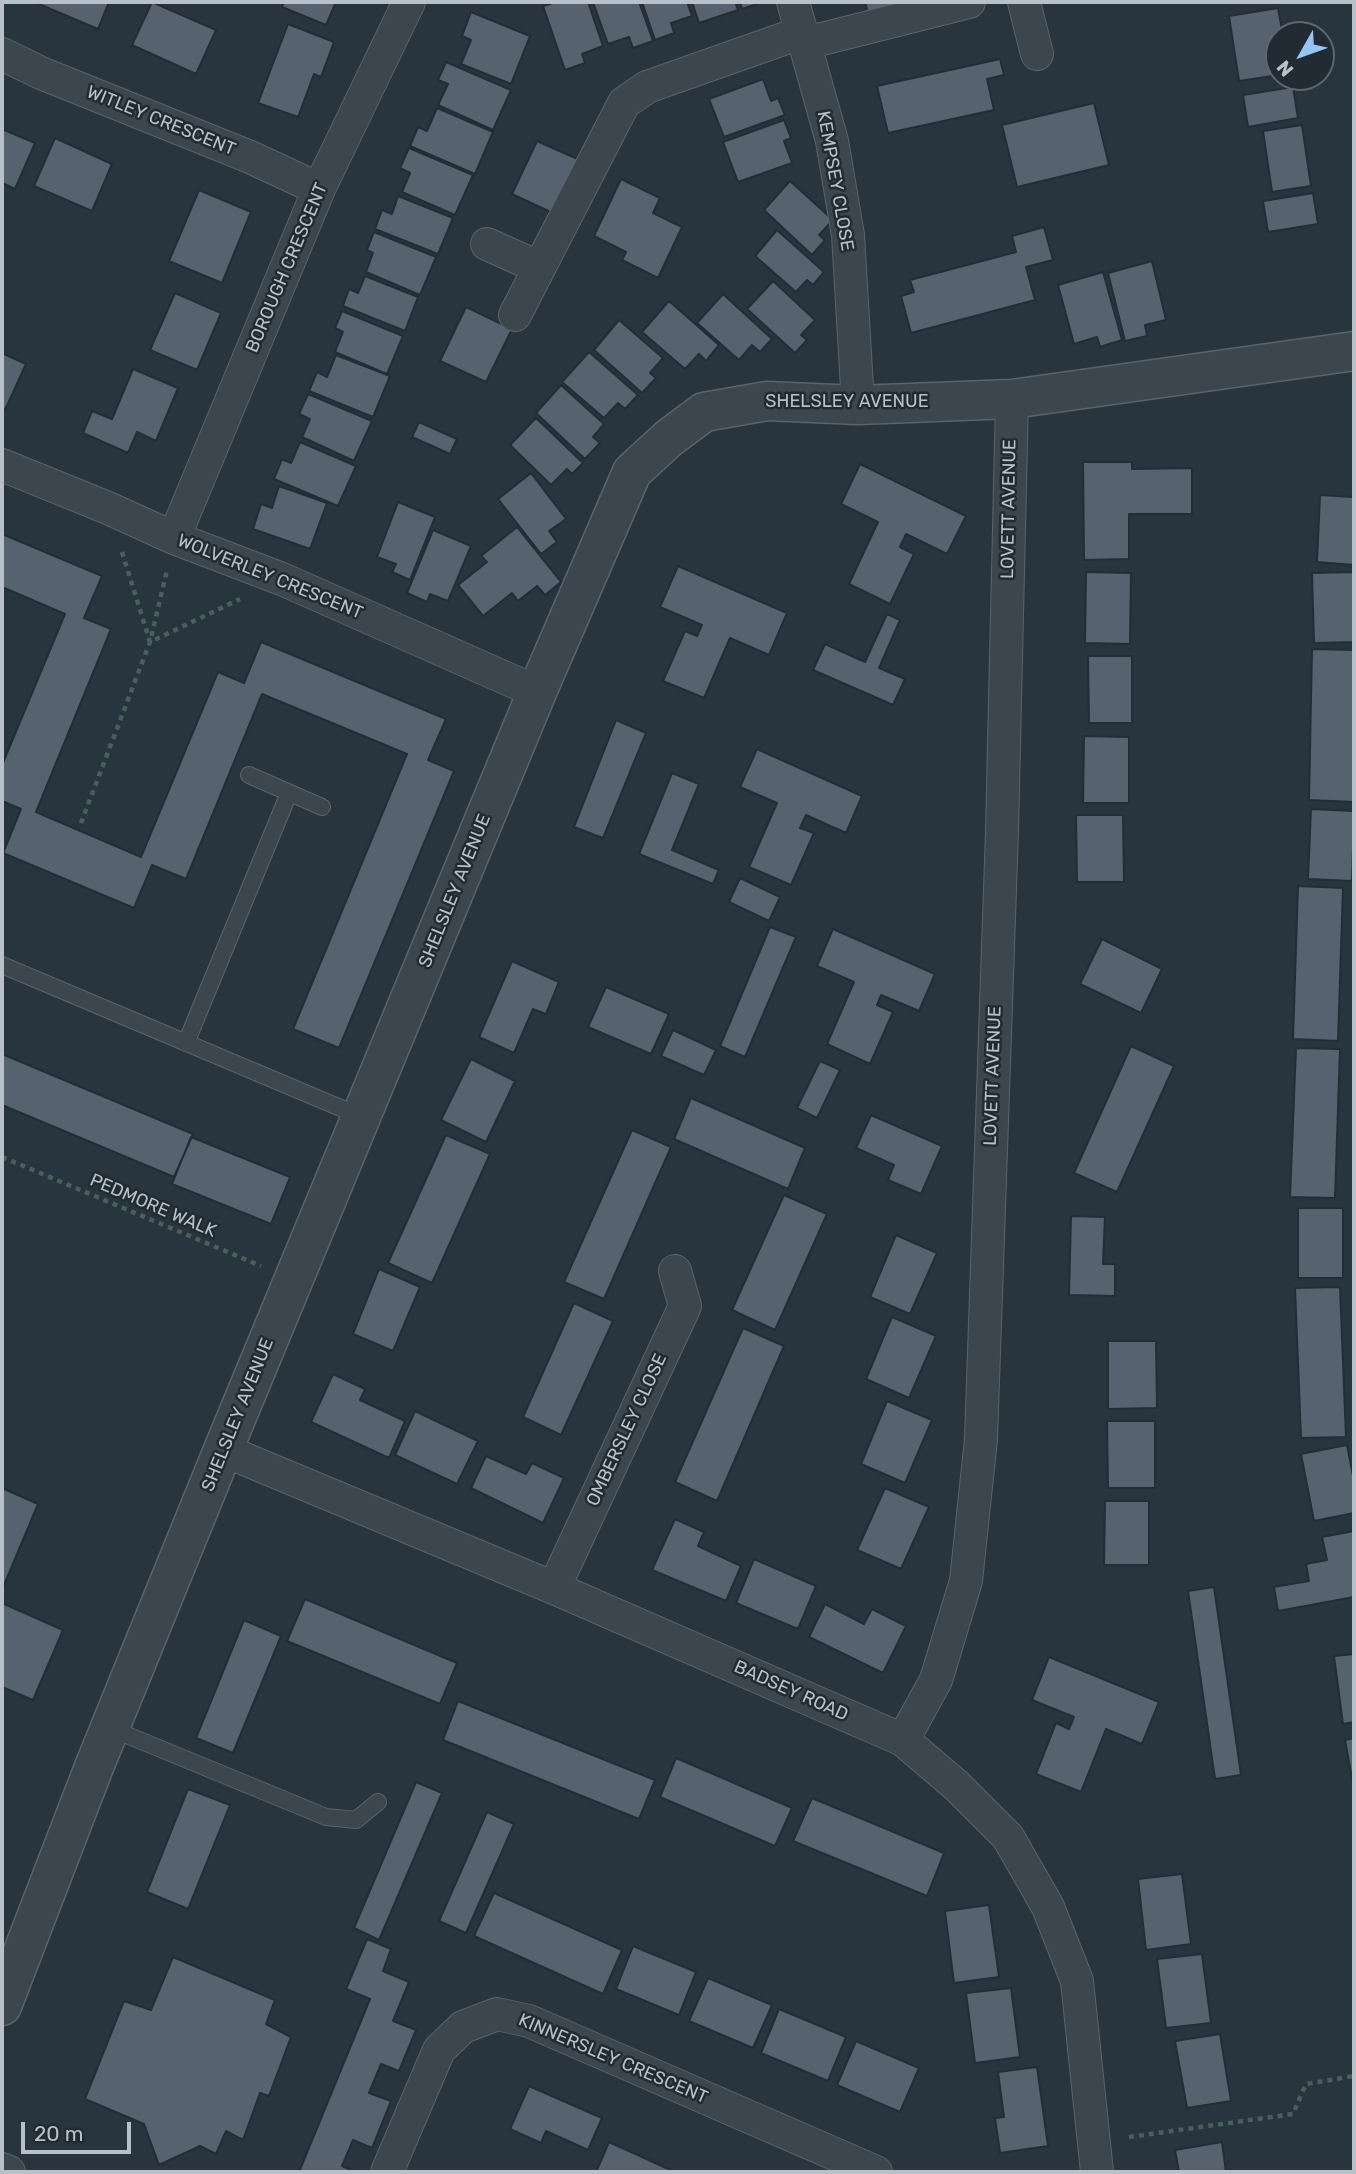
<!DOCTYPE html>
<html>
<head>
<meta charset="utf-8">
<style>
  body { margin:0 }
  #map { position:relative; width:1356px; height:2174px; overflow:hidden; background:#28353f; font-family:Rubik,sans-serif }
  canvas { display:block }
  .frame { position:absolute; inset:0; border:4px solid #b8c1c9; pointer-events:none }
  .north { position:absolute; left:1265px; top:21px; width:70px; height:70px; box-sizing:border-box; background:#202b34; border:2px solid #5d6770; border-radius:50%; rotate:230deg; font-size:19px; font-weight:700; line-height:28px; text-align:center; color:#b8c1c9 }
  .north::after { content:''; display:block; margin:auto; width:24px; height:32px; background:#96c5f1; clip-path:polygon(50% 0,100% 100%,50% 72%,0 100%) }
  .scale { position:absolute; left:21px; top:2122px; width:110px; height:32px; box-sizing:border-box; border:4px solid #b8c1c9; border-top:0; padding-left:9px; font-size:21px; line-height:24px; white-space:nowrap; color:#b8c1c9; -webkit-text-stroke:5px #202b34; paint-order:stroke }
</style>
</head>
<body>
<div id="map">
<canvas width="1356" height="2174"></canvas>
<div class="frame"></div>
<div class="north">N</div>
<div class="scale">20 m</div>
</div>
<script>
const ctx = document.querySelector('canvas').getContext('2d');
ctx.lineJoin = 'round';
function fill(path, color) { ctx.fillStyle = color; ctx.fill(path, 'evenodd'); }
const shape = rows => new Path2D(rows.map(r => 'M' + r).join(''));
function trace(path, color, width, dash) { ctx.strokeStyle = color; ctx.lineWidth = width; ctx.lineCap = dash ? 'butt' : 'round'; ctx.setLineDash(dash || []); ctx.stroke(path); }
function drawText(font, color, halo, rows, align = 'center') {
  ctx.font = font + ' Rubik,sans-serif'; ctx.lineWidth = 5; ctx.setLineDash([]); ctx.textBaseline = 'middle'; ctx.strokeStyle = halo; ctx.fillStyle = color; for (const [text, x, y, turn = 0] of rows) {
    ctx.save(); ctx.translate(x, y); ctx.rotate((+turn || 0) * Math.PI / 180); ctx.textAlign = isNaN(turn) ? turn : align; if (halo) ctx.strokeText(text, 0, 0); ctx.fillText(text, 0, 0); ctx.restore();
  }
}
const building = shape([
  [34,2,109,2,98,29,34,2],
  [152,2,216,30,196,74,132,45,152,2],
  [284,2,336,2,326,25,282,7,284,2],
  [556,2,588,2,603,46,582,54,585,63,565,70,543,6,556,2],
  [593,2,639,2,653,41,633,48,629,37,608,44,593,2],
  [642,2,687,2,692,16,671,23,674,33,655,40,642,2],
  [692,2,735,2,738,10,699,23,692,2],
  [740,2,763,2,742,9,740,2],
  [865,2,912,2,868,13,865,2],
  [1278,8,1283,35,1279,35,1279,75,1239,81,1229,16,1278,8],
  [471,12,530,36,511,84,461,64,471,40,462,36,471,12],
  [288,24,334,42,321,77,314,74,298,117,258,103,288,24],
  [1000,59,1004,75,987,79,994,110,888,133,877,86,1000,59],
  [446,62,511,90,493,130,438,105,448,84,438,80,446,62],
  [763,79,771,101,778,98,785,115,724,137,709,99,763,79],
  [1293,87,1298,118,1248,127,1243,95,1293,87],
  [1094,103,1109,165,1017,187,1002,125,1094,103],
  [437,108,493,132,475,174,410,146,418,127,427,131,437,108],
  [784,120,791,138,784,141,792,163,738,182,723,142,784,120],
  [1302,125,1311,186,1272,192,1263,131,1302,125],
  [2,129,35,143,15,189,2,183,2,129],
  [55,138,112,164,92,211,34,186,55,138],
  [537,141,582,161,557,215,512,194,537,141],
  [409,148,473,175,455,215,402,192,410,173,400,168,409,148],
  [621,179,660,198,653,213,682,227,658,278,622,260,626,252,594,236,621,179],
  [790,181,833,220,819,235,825,240,812,255,764,210,790,181],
  [199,190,251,212,222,283,169,261,199,190],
  [1313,193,1318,224,1268,232,1263,201,1313,193],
  [398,196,453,218,438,254,375,229,382,210,392,214,398,196],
  [1044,227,1053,260,1026,267,1035,300,911,333,901,296,914,292,910,280,1016,252,1012,236,1044,227],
  [777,230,824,272,813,285,807,280,796,292,755,256,777,230],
  [374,232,436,257,420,295,366,272,373,253,367,250,374,232],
  [1152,261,1166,320,1145,325,1147,336,1125,341,1108,273,1152,261],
  [1103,272,1122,340,1100,347,1097,337,1074,344,1058,285,1103,272],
  [365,276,418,297,405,331,343,306,349,289,358,293,365,276],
  [773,281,815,320,801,335,807,340,795,353,747,309,773,281],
  [175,293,221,313,197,370,150,350,175,293],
  [723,294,772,339,760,352,752,345,739,360,697,323,723,294],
  [669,301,719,345,706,361,699,354,685,369,642,332,669,301],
  [466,307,512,329,486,382,440,361,466,307],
  [342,311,403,336,387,374,335,352,343,332,335,328,342,311],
  [619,320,663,358,650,373,656,378,642,393,594,350,619,320],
  [589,352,638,395,625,409,618,403,604,418,562,382,589,352],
  [2,353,26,364,5,410,2,409,2,353],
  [336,355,390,376,373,417,309,391,317,372,327,377,336,355],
  [133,369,178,388,156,441,137,432,128,453,83,433,92,411,112,419,133,369],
  [561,385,604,424,593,437,600,443,585,459,536,413,561,385],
  [308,394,372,421,354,461,302,437,310,419,299,414,308,394],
  [536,418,583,463,572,474,567,469,551,485,510,445,536,418],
  [419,422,457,439,450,454,412,437,419,422],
  [300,442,356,466,338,506,274,479,282,459,291,463,300,442],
  [1083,462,1132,462,1132,469,1192,468,1192,514,1129,514,1129,559,1084,560,1083,462],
  [860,464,966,516,947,554,906,534,900,547,914,554,890,604,849,584,878,522,841,504,860,464],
  [531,473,566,519,549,531,557,542,541,554,498,499,531,473],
  [279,486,327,503,310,549,253,529,261,504,272,508,279,486],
  [1320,495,1354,497,1354,565,1317,562,1320,495],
  [398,502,435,517,410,580,392,572,396,564,377,557,398,502],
  [517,527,561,582,545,595,537,586,518,601,512,593,483,616,458,585,487,562,481,556,517,527],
  [433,530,471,546,448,601,430,594,427,602,407,593,433,530],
  [2,534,102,576,84,618,111,629,36,812,141,857,218,672,244,683,261,642,446,719,428,760,454,771,339,1048,293,1029,407,754,262,694,186,879,152,865,134,908,3,853,21,809,2,801,2,765,65,614,2,587,2,534],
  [678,566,787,613,769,655,730,638,704,698,663,681,685,631,697,636,702,625,660,607,678,566],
  [1086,572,1131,573,1130,644,1085,643,1086,572],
  [1354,572,1354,642,1314,643,1312,573,1354,572],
  [887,614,900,620,879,668,905,679,893,705,813,670,825,644,865,662,887,614],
  [1312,649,1354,650,1354,802,1309,800,1312,649],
  [1088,656,1132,656,1132,723,1089,723,1088,656],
  [616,720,646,733,603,838,574,827,616,720],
  [1084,736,1129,737,1129,803,1083,803,1084,736],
  [757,749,862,796,846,833,806,815,800,828,814,833,791,885,749,867,777,803,740,787,757,749],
  [672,773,699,784,672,850,719,870,713,884,639,854,672,773],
  [1311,809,1354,811,1352,881,1308,879,1311,809],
  [1076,815,1123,815,1124,882,1077,882,1076,815],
  [740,878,780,897,769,921,729,902,740,878],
  [1298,886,1343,888,1338,1041,1293,1039,1298,886],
  [770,927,796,937,745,1057,720,1046,770,927],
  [833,929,935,974,919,1011,881,995,877,1005,893,1012,870,1064,827,1044,854,982,817,966,833,929],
  [1102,939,1162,969,1141,1013,1080,984,1102,939],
  [512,961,559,982,546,1014,533,1009,514,1053,479,1037,512,961],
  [606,987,669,1014,651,1054,588,1027,606,987],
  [673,1030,716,1050,704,1075,661,1056,673,1030],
  [1131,1046,1174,1066,1117,1192,1074,1173,1131,1046],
  [1296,1048,1340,1049,1335,1198,1290,1197,1296,1048],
  [2,1054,193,1134,174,1177,2,1105,2,1054],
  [471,1059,515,1081,486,1142,441,1120,471,1059],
  [820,1061,840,1070,817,1118,797,1108,820,1061],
  [691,1098,805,1148,788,1189,674,1139,691,1098],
  [871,1115,942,1146,921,1194,888,1180,894,1165,856,1148,871,1115],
  [632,1130,671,1147,604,1299,564,1282,632,1130],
  [446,1135,490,1154,432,1283,388,1263,446,1135],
  [191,1137,290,1177,271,1224,172,1184,191,1137],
  [784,1195,827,1214,775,1330,732,1310,784,1195],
  [1298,1208,1343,1208,1343,1278,1298,1278,1298,1208],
  [1071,1216,1105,1217,1103,1264,1115,1264,1115,1296,1069,1295,1071,1216],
  [896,1235,937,1253,910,1314,870,1297,896,1235],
  [379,1269,420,1287,393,1351,353,1334,379,1269],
  [1340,1287,1346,1437,1301,1438,1295,1288,1340,1287],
  [574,1303,613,1321,561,1435,523,1417,574,1303],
  [892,1317,936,1336,909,1398,866,1379,892,1317],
  [743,1328,784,1346,717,1501,675,1482,743,1328],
  [1108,1341,1156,1341,1157,1408,1108,1409,1108,1341],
  [333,1374,365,1389,360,1400,405,1421,389,1458,311,1422,333,1374],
  [887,1401,932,1420,905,1483,861,1464,887,1401],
  [415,1411,478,1441,457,1484,395,1455,415,1411],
  [1107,1421,1155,1421,1155,1488,1108,1488,1107,1421],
  [1347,1445,1354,1481,1354,1513,1314,1521,1301,1454,1347,1445],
  [486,1456,526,1474,532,1463,564,1478,543,1523,471,1488,486,1456],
  [2,1488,38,1504,2,1590,2,1488],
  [885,1488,929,1507,901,1569,857,1550,885,1488],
  [1105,1501,1149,1501,1149,1565,1104,1565,1105,1501],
  [675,1519,704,1532,698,1546,741,1566,726,1601,652,1570,675,1519],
  [1354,1531,1354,1597,1278,1611,1274,1587,1309,1581,1306,1564,1327,1560,1322,1537,1354,1531],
  [754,1559,816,1586,798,1629,736,1603,754,1559],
  [1214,1587,1241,1775,1215,1779,1188,1591,1214,1587],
  [305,1599,457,1663,440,1704,287,1641,305,1599],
  [2,1603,63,1630,33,1700,2,1687,2,1603],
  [825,1604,864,1624,872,1609,906,1626,883,1673,809,1637,825,1604],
  [244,1620,281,1636,233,1753,196,1738,244,1620],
  [1354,1654,1354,1722,1343,1724,1334,1656,1354,1654],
  [1049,1657,1159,1702,1142,1744,1106,1729,1081,1792,1036,1774,1056,1723,1069,1729,1074,1717,1032,1700,1049,1657],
  [458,1701,655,1780,639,1819,443,1740,458,1701],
  [1354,1738,1354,1790,1345,1740,1354,1738],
  [676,1758,792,1808,775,1846,660,1797,676,1758],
  [416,1782,442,1793,379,1940,354,1928,416,1782],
  [188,1789,230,1805,188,1909,147,1892,188,1789],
  [812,1798,944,1853,927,1896,793,1841,812,1798],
  [487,1812,514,1824,466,1933,439,1921,487,1812],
  [1182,1874,1191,1944,1146,1950,1138,1879,1182,1874],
  [494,1893,622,1950,603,1994,474,1936,494,1893],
  [989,1905,999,1977,954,1983,945,1911,989,1905],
  [367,1939,391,1949,383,1971,409,1982,393,2021,416,2030,399,2071,381,2064,369,2093,391,2101,372,2148,353,2140,342,2166,356,2172,299,2172,370,1999,346,1989,367,1939],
  [633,1946,696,1972,679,2015,616,1989,633,1946],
  [1202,1954,1211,2023,1166,2028,1157,1959,1202,1954],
  [173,1957,275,2000,266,2024,291,2037,269,2096,260,2093,243,2140,226,2131,216,2154,200,2146,159,2165,144,2124,85,2099,124,2001,151,2010,173,1957],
  [708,1978,772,2005,753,2048,689,2021,708,1978],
  [1011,1988,1020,2057,975,2063,966,1993,1011,1988],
  [779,2009,846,2037,828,2081,761,2053,779,2009],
  [1220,2034,1231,2101,1187,2108,1175,2041,1220,2034],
  [856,2041,919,2068,900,2112,837,2085,856,2041],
  [1037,2067,1048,2146,1000,2153,995,2118,1004,2117,998,2072,1037,2067],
  [529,2086,602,2118,588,2150,546,2131,541,2143,510,2129,529,2086],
  [609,2142,675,2172,596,2172,609,2142],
  [1222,2142,1226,2172,1179,2172,1175,2150,1222,2142]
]);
fill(building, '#56636e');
trace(building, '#222d36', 2);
const service = shape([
  [249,775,322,807],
  [2,965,362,1117],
  [186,1043,289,793],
  [110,1728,326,1817,356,1820,378,1802]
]);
const minor = shape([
  [793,2,832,141,848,235,858,405],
  [1024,2,1037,54],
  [806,43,969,2],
  [2,54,41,73,250,157,319,189],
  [487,244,538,267],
  [515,315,624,103,647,87,803,32],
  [2,465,108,508,174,538,282,579,537,692],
  [174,538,319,189,409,2],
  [223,1450,554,1588,903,1740,957,1786,1008,1837,1048,1907,1077,1981,1097,2172],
  [554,1588,685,1306,675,1271],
  [903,1740,936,1680,966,1581,981,1439,1002,831,1012,399],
  [2,2169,9,2172],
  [387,2172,439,2050,463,2027,497,2014,529,2021,876,2172]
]);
const tertiary = shape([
  [2,2006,94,1767,223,1450,537,692,632,472,669,438,704,412,767,401,858,405,1012,399,1354,351]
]);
trace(service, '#59646c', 18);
trace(minor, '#59646c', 34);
trace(tertiary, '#59646c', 41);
trace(shape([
  [122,552,150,642,240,599],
  [81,823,150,642,167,570],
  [2,1157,261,1266],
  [1129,2137,1293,2114,1306,2084,1354,2076]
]), '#4a5e5e', 4.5, [5, 5]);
trace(service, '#3b464f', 16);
trace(minor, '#3b464f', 32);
trace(tertiary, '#3b464f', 38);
drawText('18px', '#b8c1c9', '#202b34', [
  ["WITLEY CRESCENT",161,121,22],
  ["KEMPSEY CLOSE",835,181,80],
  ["BOROUGH CRESCENT",287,268,-67],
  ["SHELSLEY AVENUE",847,402],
  ["LOVETT AVENUE",1009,509,-89],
  ["WOLVERLEY CRESCENT",270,577,22],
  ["SHELSLEY AVENUE",455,891,-68],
  ["LOVETT AVENUE",993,1076,-88],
  ["PEDMORE WALK",153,1206,23],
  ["SHELSLEY AVENUE",238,1415,-68],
  ["OMBERSLEY CLOSE",627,1430,-65],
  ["BADSEY ROAD",791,1691,24],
  ["KINNERSLEY CRESCENT",613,2059,23]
]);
</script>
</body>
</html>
